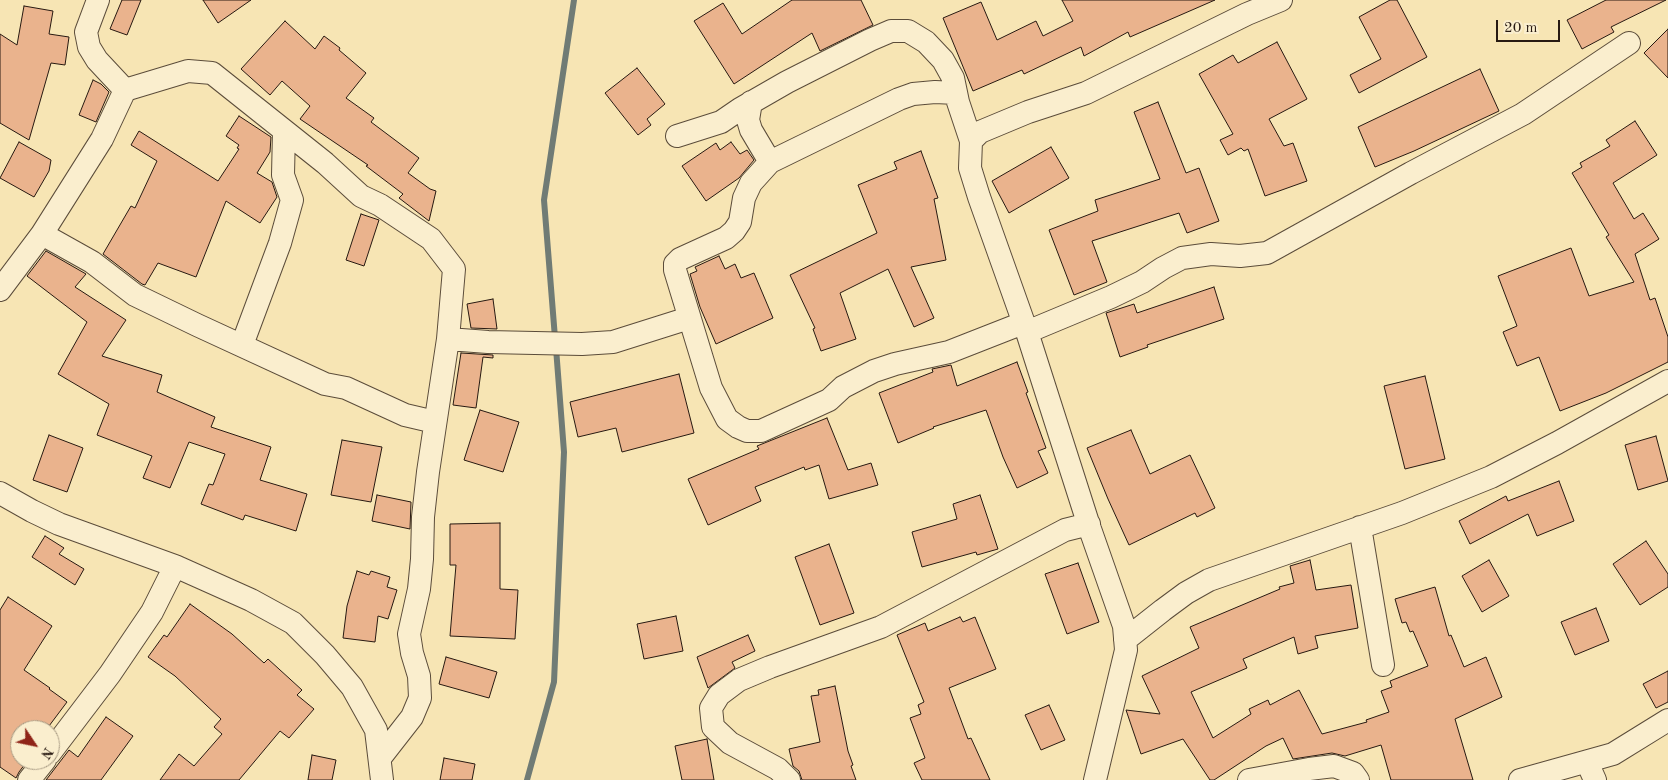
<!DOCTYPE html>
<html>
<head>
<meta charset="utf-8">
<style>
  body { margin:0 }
  #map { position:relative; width:1668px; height:780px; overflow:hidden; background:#f7e5b4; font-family:"Old Standard TT",serif }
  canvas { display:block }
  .north { position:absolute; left:10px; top:720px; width:50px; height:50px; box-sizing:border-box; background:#faeece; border:1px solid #a69982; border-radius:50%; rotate:124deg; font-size:14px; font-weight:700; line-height:20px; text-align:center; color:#271911 }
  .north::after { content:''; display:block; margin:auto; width:18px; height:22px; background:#8f2418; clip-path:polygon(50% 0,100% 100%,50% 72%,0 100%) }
  .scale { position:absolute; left:1496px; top:20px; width:64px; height:22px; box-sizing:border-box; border:2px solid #271911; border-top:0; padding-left:6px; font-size:15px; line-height:18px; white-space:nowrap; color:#271911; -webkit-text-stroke:4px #faeece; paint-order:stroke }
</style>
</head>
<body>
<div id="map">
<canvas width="1668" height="780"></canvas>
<div class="north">N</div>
<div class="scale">20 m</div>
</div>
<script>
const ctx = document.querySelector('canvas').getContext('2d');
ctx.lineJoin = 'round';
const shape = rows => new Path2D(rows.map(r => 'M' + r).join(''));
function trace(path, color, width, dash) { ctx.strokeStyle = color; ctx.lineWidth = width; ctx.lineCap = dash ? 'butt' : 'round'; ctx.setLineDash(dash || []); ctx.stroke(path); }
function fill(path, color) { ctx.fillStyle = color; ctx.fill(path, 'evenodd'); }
trace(shape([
  [555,338,544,200,574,0],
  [527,780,554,682,564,452,556,348]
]), '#707b75', 6);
const building = shape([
  [122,0,141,0,127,35,110,29,122,0],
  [203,0,251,0,218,23,203,0],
  [792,0,861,0,873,25,820,51,812,33,734,84,694,21,723,3,742,34,792,0],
  [1062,0,1215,0,1130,37,1128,32,1084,56,1081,47,1024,74,1022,70,973,91,943,18,981,2,997,40,1036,21,1043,36,1073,21,1062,0],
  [1390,0,1397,0,1427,57,1359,93,1350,75,1381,59,1359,17,1390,0],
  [1606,0,1666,0,1611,27,1614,32,1582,49,1567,20,1606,0],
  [24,6,53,11,49,34,69,37,65,65,51,63,29,140,0,123,0,34,17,45,24,6],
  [285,21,315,49,324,36,340,48,339,50,366,73,346,98,374,118,371,122,419,158,408,173,430,189,436,191,429,221,399,198,403,194,366,166,368,165,300,119,310,106,282,81,270,95,241,69,285,21],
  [1668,29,1668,78,1644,53,1668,29],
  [1277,42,1307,99,1269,119,1284,146,1293,143,1307,181,1265,196,1248,149,1244,151,1241,148,1228,155,1220,140,1233,134,1199,74,1233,55,1238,63,1277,42],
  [637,68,665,104,647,119,651,125,638,135,605,93,637,68],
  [1480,69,1499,111,1414,151,1375,167,1358,127,1480,69],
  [93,80,101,84,109,92,96,122,79,115,93,80],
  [1158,102,1186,173,1199,168,1219,221,1187,233,1179,213,1092,241,1107,282,1074,295,1049,230,1098,211,1095,200,1160,179,1134,112,1158,102],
  [239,116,271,137,270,152,257,173,272,182,277,197,260,223,226,201,196,277,158,263,145,285,142,284,103,254,131,206,135,208,157,161,131,145,139,131,218,181,239,149,237,148,239,145,226,136,239,116],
  [1635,121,1657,155,1613,183,1634,219,1643,213,1659,239,1635,254,1650,300,1655,298,1668,337,1668,362,1606,393,1560,411,1539,357,1517,366,1503,332,1517,326,1498,276,1571,248,1589,296,1634,282,1606,237,1609,235,1572,173,1582,167,1580,163,1610,146,1606,140,1635,121],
  [19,142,51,160,49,171,34,197,0,178,19,142],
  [731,142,740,154,747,150,754,160,739,178,706,201,682,166,716,143,720,150,731,142],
  [1051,147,1069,178,1009,213,992,181,1051,147],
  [921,151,938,198,934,199,946,260,911,267,934,318,914,327,888,269,840,293,856,339,821,351,813,329,815,328,790,275,877,233,858,185,897,169,894,162,921,151],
  [361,214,379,220,364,266,346,260,361,214],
  [46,251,86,274,75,287,126,320,102,356,162,375,157,392,215,417,211,427,271,447,260,480,307,494,296,531,245,515,243,520,201,504,209,484,213,485,225,454,189,442,170,488,143,478,152,456,97,435,109,404,58,374,87,322,27,276,46,251],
  [719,256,725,269,735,264,741,278,754,273,773,318,716,344,700,307,690,274,697,271,695,267,719,256],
  [1214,287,1224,319,1147,345,1148,347,1120,357,1106,313,1134,304,1137,313,1214,287],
  [493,299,497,329,471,328,467,304,493,299],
  [461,353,493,355,493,358,483,357,476,408,453,405,461,353],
  [1017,362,1028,392,1026,393,1046,448,1038,451,1048,473,1017,488,1003,457,986,410,933,427,934,428,898,443,879,393,933,372,932,369,951,365,957,386,1017,362],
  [679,374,694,433,622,452,616,428,578,437,570,402,679,374],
  [1425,376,1445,459,1405,469,1384,386,1425,376],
  [480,410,519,422,503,472,464,460,480,410],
  [827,418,848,470,871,463,878,485,829,499,819,465,805,470,804,467,755,487,761,501,708,525,688,479,759,449,757,446,827,418],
  [1131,430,1150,474,1190,455,1215,508,1197,517,1195,513,1129,545,1108,499,1087,448,1131,430],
  [49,435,83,448,67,492,33,480,49,435],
  [1656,436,1668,481,1638,490,1625,445,1656,436],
  [342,440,382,447,371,502,331,495,342,440],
  [1559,481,1574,521,1537,536,1528,514,1470,544,1459,521,1506,496,1508,501,1559,481],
  [377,495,411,502,410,529,372,521,377,495],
  [980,495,998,549,977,555,976,552,922,567,912,532,957,519,953,504,980,495],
  [500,523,500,589,518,590,515,639,450,636,456,565,450,565,450,524,500,523],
  [45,536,64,548,59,554,84,569,75,585,32,557,45,536],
  [1646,541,1668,574,1668,587,1640,605,1613,564,1646,541],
  [829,544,854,613,820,625,795,557,829,544],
  [1310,560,1316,590,1351,585,1358,628,1315,636,1318,648,1298,654,1294,637,1243,659,1247,668,1191,692,1213,738,1251,714,1249,709,1268,700,1270,705,1299,690,1322,734,1367,722,1366,720,1389,712,1381,691,1392,687,1390,681,1428,666,1413,631,1410,632,1406,622,1402,623,1395,599,1435,587,1449,636,1451,635,1464,667,1486,657,1502,697,1455,719,1473,780,1391,780,1381,745,1345,756,1332,753,1293,759,1283,738,1266,746,1214,780,1210,780,1183,739,1141,754,1126,710,1160,714,1142,676,1199,648,1190,627,1280,589,1279,587,1294,583,1290,566,1310,560],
  [1489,560,1509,596,1482,612,1462,576,1489,560],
  [1078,563,1099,622,1067,634,1045,574,1078,563],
  [357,571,369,575,371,571,390,577,387,587,397,590,388,619,378,616,375,642,343,638,347,606,357,571],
  [8,597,52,626,24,670,50,688,49,689,67,702,46,730,20,730,20,760,28,760,19,772,16,778,0,767,0,610,8,597],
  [190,604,232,634,264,663,268,659,302,690,297,695,314,709,289,738,280,731,239,780,160,780,179,754,194,766,222,734,214,727,221,719,175,676,148,657,164,635,167,637,190,604],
  [1596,608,1609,641,1575,655,1561,622,1596,608],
  [676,616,683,651,644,659,637,624,676,616],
  [960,617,963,622,975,617,996,669,949,688,968,739,971,738,990,780,922,780,914,763,925,758,910,718,921,714,918,705,924,702,897,635,925,623,928,631,960,617],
  [748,635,755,651,732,662,735,668,708,688,697,657,748,635],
  [446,657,497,672,489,698,439,684,446,657],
  [1668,671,1668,702,1656,708,1643,684,1668,671],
  [835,686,848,751,853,765,851,766,856,780,802,780,799,771,793,766,789,749,820,742,811,696,819,695,818,690,835,686],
  [1049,705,1065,740,1041,750,1025,715,1049,705],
  [106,717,133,736,101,780,46,780,69,750,78,757,106,717],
  [707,739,714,780,682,780,675,746,707,739],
  [312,755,336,760,332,780,308,780,312,755],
  [444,758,475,764,472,780,440,780,444,758]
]);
fill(building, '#eab38d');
trace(building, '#271911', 1);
const minor = shape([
  [98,0,86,32,89,47,97,60,125,90],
  [956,93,935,92,913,94,899,99,770,162,751,183,744,198,740,222,734,231,726,238,680,259,675,264,675,270,711,388,727,419,738,427,747,431,761,431,829,400,843,387,874,371,895,364,949,352,1023,323],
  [751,102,748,120,751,130,770,162],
  [677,136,721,122,740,109,787,82,870,40,891,31,908,31,926,42,943,60,953,78,958,102,971,141,970,168,979,197,1027,332,1090,529,1124,626,1126,650,1095,780],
  [971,141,980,132,1028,112,1086,93,1247,14,1281,0],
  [42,234,92,262,135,295,197,325,325,384,346,388,405,415,435,422],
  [0,290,42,234,102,139,125,90,188,71,212,73,325,163,361,196,380,205,431,239,454,269,448,339,428,472,423,517,422,559,419,589,409,634,412,653,419,676,420,698,412,717,380,758],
  [1027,332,1111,297,1142,282,1163,268,1182,258,1211,254,1240,256,1267,253,1411,173,1523,114,1629,43],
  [448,339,488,342,582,344,613,342,689,318],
  [242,345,280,243,292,200,283,175,284,131],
  [0,493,32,511,59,524,175,566,251,600,293,623,325,655,352,687,376,730,382,780],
  [1360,527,1383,665],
  [1125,640,1163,610,1186,593,1209,580,1402,513,1491,477,1557,443,1668,381],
  [50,753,110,674,152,612,175,566],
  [1587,762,1595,780],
  [29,780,45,760],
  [789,780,778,769,730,743,713,727,711,708,719,695,739,680,770,667,881,627,1065,530,1089,524],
  [1249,780,1309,769,1334,766,1353,773,1358,780],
  [1520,780,1613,754,1668,720]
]);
trace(minor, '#5b4c3a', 24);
trace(minor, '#faeece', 22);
</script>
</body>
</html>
